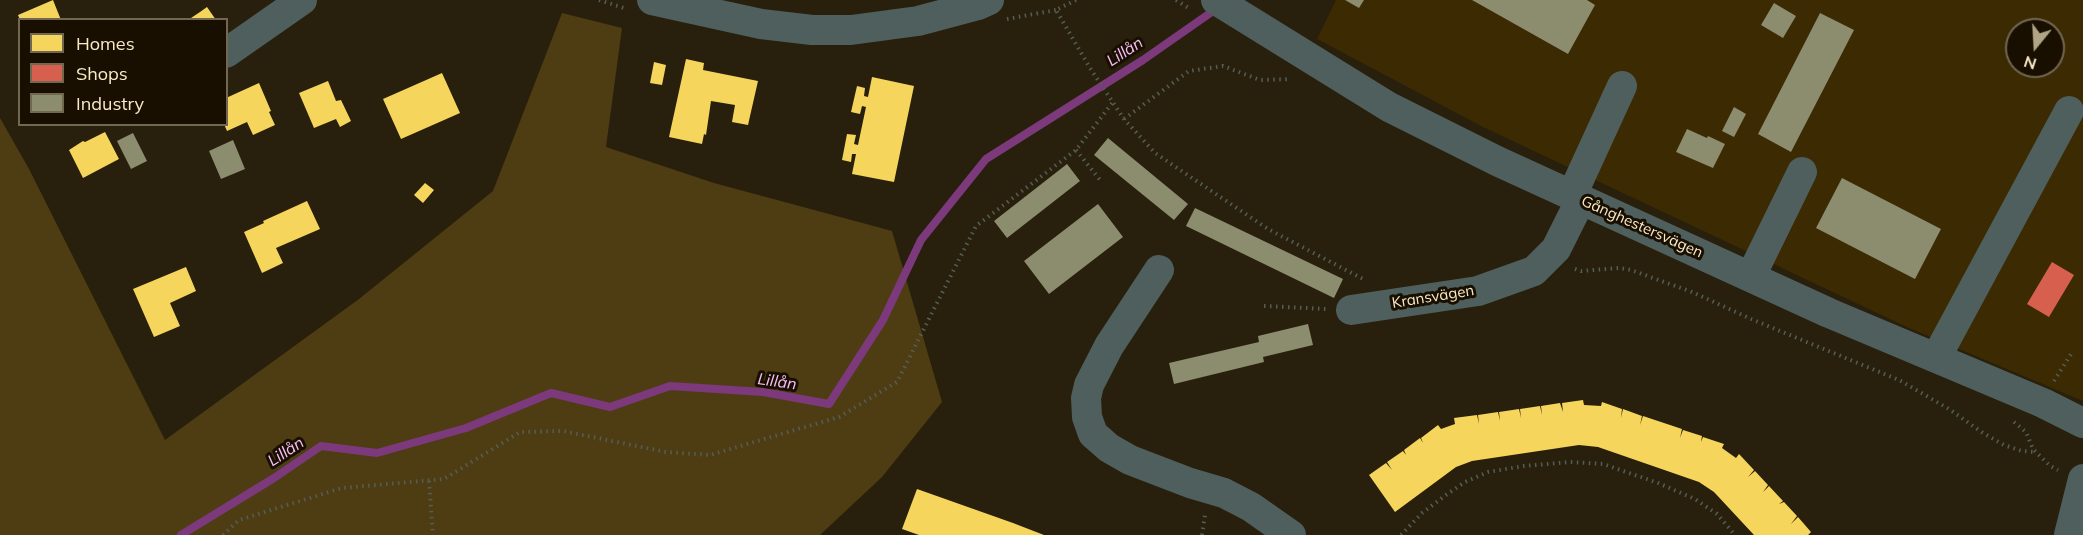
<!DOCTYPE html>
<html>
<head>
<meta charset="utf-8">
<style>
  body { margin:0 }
  #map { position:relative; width:2083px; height:535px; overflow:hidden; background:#28200c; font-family:Mulish,sans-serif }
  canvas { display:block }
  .legend { position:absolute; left:18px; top:18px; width:210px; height:108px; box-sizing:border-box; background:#180f00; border:2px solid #726750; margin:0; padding:8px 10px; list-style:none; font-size:18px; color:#faeac7 }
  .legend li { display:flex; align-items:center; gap:12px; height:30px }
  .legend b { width:30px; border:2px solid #726750 }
  .north { position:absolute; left:2005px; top:18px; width:60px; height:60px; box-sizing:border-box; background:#180f00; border:2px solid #726750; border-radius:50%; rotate:198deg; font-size:16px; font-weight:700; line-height:24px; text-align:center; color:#faeac7 }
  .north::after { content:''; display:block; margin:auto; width:21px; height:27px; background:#b0a386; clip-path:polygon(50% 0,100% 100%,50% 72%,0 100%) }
</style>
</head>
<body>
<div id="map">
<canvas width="2083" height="535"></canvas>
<ul class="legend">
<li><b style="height:16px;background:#f6d55c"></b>Homes</li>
<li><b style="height:16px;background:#d6604d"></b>Shops</li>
<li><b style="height:16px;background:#8c8c6e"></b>Industry</li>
</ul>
<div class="north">N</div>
</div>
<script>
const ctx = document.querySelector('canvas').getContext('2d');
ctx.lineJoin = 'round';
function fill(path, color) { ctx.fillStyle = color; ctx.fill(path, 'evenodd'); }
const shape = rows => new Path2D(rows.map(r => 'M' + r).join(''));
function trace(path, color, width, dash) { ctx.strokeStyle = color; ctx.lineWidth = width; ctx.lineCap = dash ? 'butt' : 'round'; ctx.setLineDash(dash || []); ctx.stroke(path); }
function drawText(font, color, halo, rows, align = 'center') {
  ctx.font = font + ' Mulish,sans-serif'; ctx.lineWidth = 6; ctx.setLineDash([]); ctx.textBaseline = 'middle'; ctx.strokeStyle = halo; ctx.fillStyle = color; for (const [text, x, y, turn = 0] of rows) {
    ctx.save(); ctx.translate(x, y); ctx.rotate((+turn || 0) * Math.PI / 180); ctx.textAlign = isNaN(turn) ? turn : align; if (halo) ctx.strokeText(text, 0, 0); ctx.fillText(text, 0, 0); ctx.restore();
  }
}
fill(shape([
  [1336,0,2083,0,2083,401,1909,328,1483,127,1317,39],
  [2017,30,2053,30,2053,66,2017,66]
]), '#3b2a02');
fill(shape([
  [562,13,622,28,606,147,714,183,892,231,942,402,882,477,820,535,0,535,0,118,29,169,165,440,359,299,493,191]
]), '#4e3d12');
fill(shape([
  [53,0,61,20,20,20,18,15],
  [207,7,216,20,188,20,200,12],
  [686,59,704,63,703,70,758,81,748,125,732,122,735,105,711,101,706,135,704,134,702,144,669,137],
  [654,62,666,65,662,85,650,83],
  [442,73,460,113,401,139,383,99],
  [872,77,914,86,894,182,852,174,856,154,852,154,851,162,842,160,847,134,856,135,854,144,858,145,866,107,862,106,860,114,851,112,857,86,865,88,864,96,868,97],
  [328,81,336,101,341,100,351,121,340,127,336,119,314,128,299,93],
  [259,83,271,111,269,112,275,125,253,135,247,122,227,131,224,124,226,124,226,98],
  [105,132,119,159,83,178,69,150,83,141,85,142],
  [425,183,434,190,423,203,414,195],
  [307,201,320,229,276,248,283,263,262,273,244,232,264,223,263,221],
  [186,267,196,291,170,303,180,326,154,337,133,289],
  [1583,400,1584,405,1601,406,1602,402,1622,409,1621,418,1623,409,1642,416,1640,425,1643,416,1682,429,1680,438,1683,430,1702,436,1701,442,1703,437,1724,444,1722,448,1736,458,1739,454,1754,470,1748,477,1755,471,1768,485,1763,492,1769,486,1783,501,1779,504,1784,502,1797,516,1791,524,1798,517,1811,532,1808,535,1754,535,1714,492,1699,482,1598,447,1579,445,1472,461,1456,467,1395,512,1369,475,1386,463,1392,470,1387,462,1403,451,1406,455,1404,450,1420,438,1423,443,1421,438,1438,425,1441,429,1455,424,1454,418,1477,415,1479,424,1478,415,1498,412,1500,421,1499,412,1519,409,1521,418,1520,409,1540,406,1542,415,1541,406,1560,403,1563,412,1562,403],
  [917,489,1013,523,1044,535,919,535,902,529]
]), '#f6d55c');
fill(shape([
  [2052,262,2074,275,2049,317,2027,304]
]), '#d6604d');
fill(shape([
  [1345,0,1364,0,1359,8],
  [1472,0,1587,0,1595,5,1568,54],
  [1774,3,1796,16,1783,38,1761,25],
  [1820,13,1854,30,1791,152,1758,134],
  [1734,107,1746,114,1734,137,1722,131],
  [1687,129,1707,138,1708,136,1725,144,1713,168,1676,152],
  [133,133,147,161,131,169,117,141],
  [1108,138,1188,204,1174,220,1094,155],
  [233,140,245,169,221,179,209,151],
  [1067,164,1080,181,1007,238,994,221],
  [1842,178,1941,229,1915,279,1816,228],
  [1098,204,1123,237,1049,294,1024,261],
  [1195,208,1343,279,1334,298,1186,226],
  [1308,324,1313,345,1263,357,1264,362,1174,384,1169,363,1259,342,1258,336]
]), '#8c8c6e');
trace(shape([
  [181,535,274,478,321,446,377,453,466,428,551,393,610,407,670,386,763,392,829,404,883,320,921,240,986,159,1143,60,1216,9]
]), '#7c397c', 8);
trace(shape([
  [599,0,627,9],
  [1076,0,1056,10,1090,68,1124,119,1155,153,1268,229,1365,280],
  [1176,0,1190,9],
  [1007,19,1056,10],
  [1124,119,1189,71,1223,66,1260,80,1291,79],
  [1076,150,1100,180],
  [1575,269,1581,271,1619,268,1631,270,1692,292,1751,319,1899,380,1949,409,1983,433,2004,445,2022,451,2035,452],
  [1264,306,1326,309],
  [2054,381,2073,351],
  [2014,422,2026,432,2033,449,2050,466,2058,470],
  [429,481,433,535],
  [223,535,239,520,342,488,444,479,520,432,563,431,666,452,710,455,839,417,897,382,976,226,1076,150,1113,102],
  [1202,535,1205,515],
  [1401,535,1422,513,1446,495,1465,482,1488,472,1524,466,1570,462,1603,464,1658,483,1695,499,1717,514,1735,535]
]), '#555d57', 4, [1.5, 4.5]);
trace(shape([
  [652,0,761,24,812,30,851,30,918,21,978,5,989,0],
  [1216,0,1389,107,1497,161,1829,313,2043,403,2083,423],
  [226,53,302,0],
  [1572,195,1622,86],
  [1159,270,1109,346,1089,385,1086,398,1087,417,1093,434,1109,448,1130,460,1190,483,1224,493,1251,507,1291,535],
  [1751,276,1802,172],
  [1351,310,1478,291,1534,271,1556,249,1581,199],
  [1936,358,2069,111],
  [2069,535,2083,479]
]), '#4e5f5e', 30);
drawText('15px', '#faeac7', '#180f00', [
  ["Gånghestersvägen",1642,227,24],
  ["Kransvägen",1433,297,-9]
]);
drawText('italic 16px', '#fbc0fc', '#180f00', [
  ["Lillån",1125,52,-33],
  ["Lillån",777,382,8],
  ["Lillån",286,452,-33]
]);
</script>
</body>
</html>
